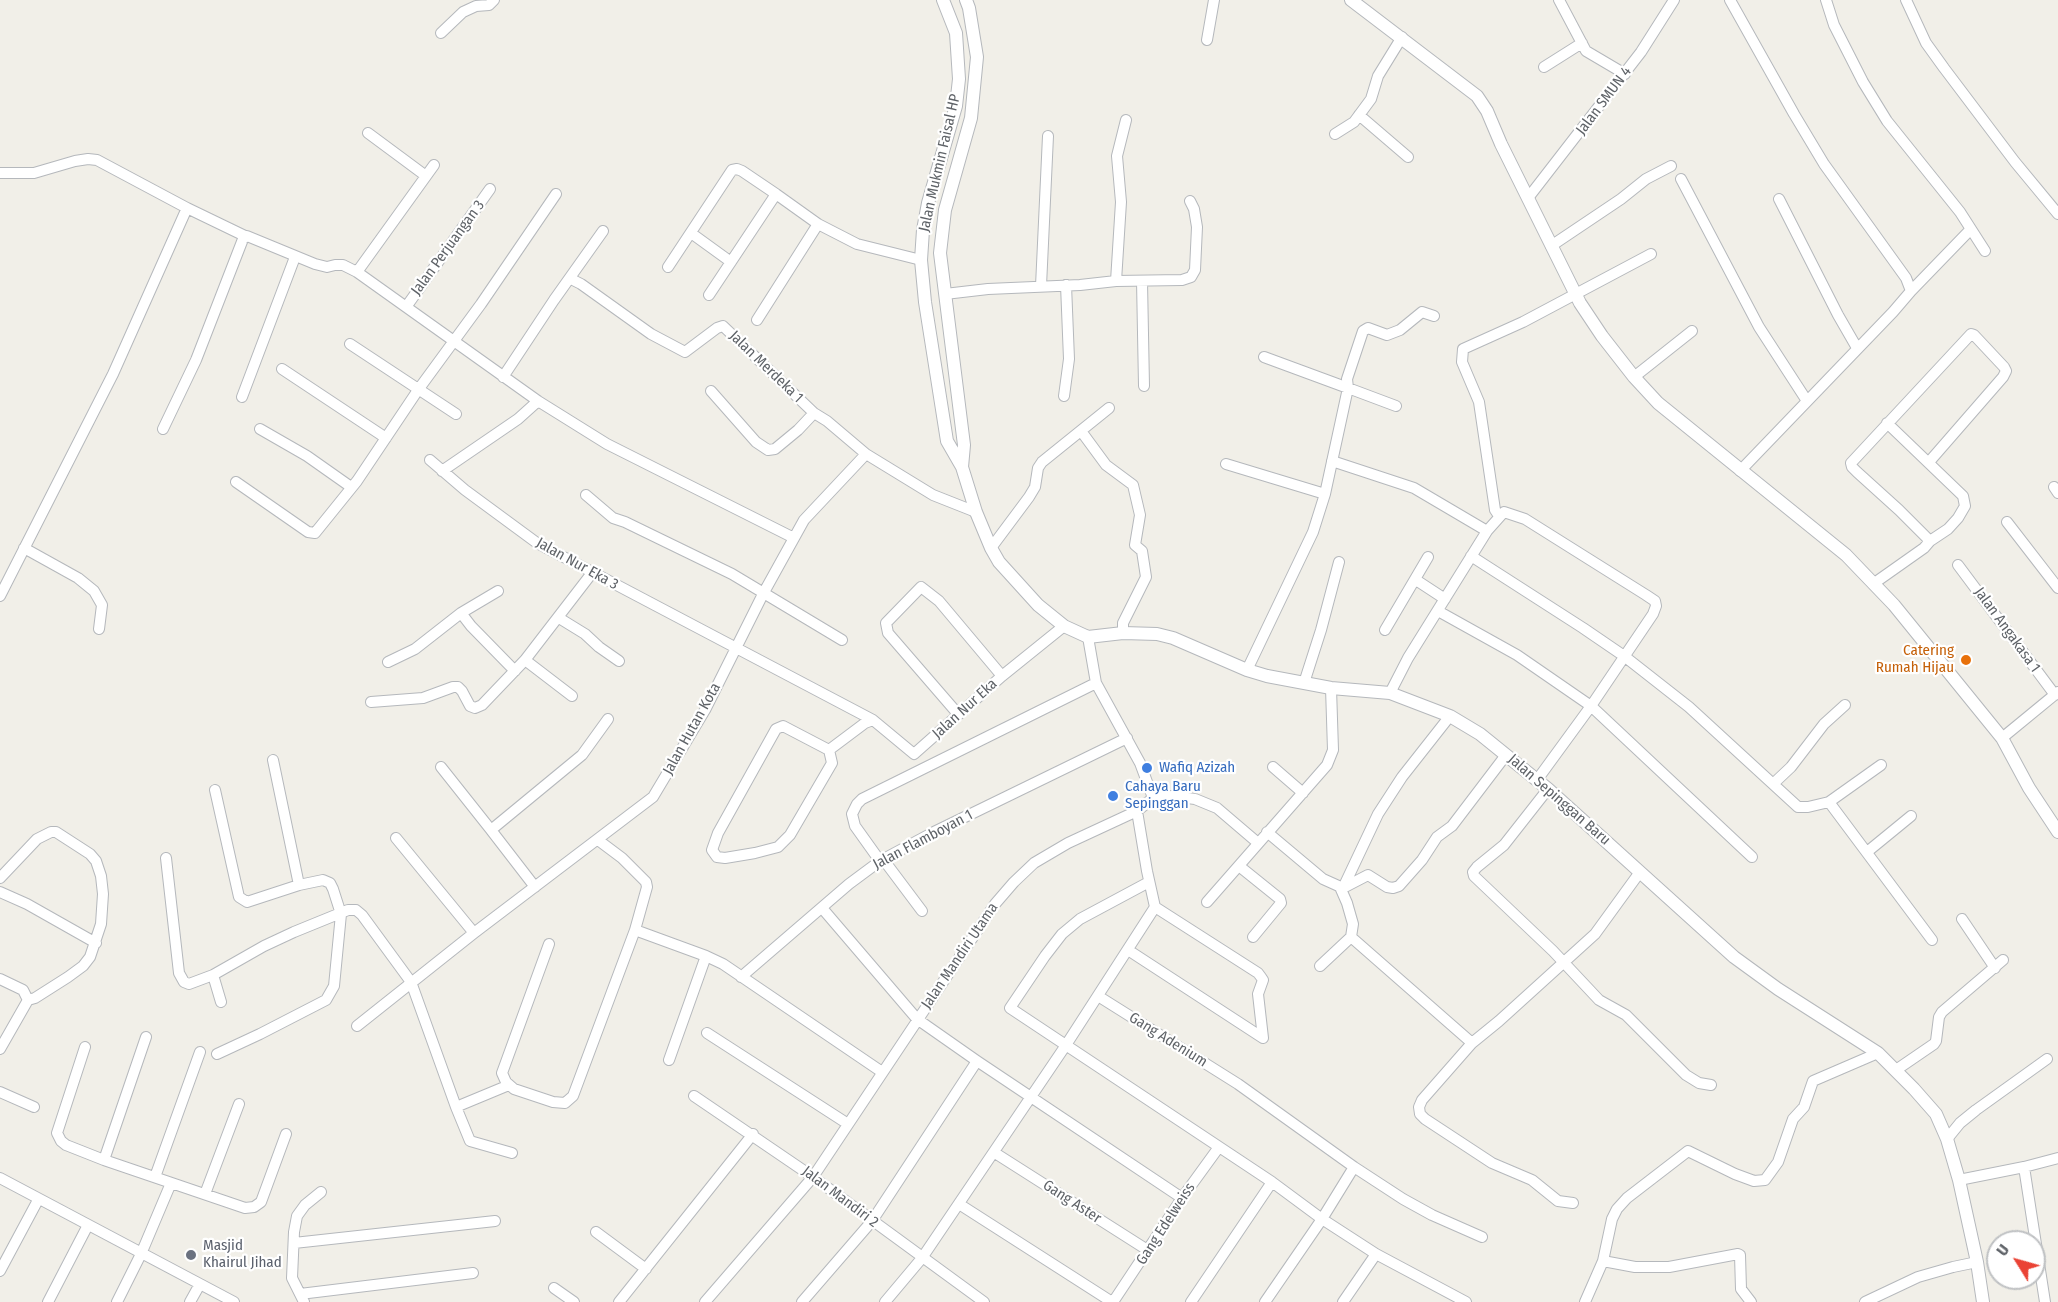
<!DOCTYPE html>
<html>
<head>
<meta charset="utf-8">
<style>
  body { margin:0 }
  #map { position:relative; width:2058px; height:1302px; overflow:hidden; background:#f1efe8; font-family:"Fira Sans Condensed",sans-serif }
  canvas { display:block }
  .north { position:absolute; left:1986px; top:1230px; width:60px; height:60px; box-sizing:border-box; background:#fff; border:2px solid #bfc1c3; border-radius:50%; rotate:307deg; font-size:16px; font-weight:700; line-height:24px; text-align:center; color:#5f6368 }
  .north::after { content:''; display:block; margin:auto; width:21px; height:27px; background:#ea4335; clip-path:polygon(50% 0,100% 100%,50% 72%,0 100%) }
</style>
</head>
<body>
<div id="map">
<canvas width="2058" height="1302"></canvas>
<div class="north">U</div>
</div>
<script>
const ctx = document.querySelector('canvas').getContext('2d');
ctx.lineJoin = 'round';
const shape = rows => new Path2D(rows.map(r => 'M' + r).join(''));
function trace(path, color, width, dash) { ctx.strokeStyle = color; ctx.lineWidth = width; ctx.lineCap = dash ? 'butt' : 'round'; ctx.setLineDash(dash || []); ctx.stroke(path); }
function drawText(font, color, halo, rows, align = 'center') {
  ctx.font = font + ' "Fira Sans Condensed",sans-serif'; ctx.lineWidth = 4.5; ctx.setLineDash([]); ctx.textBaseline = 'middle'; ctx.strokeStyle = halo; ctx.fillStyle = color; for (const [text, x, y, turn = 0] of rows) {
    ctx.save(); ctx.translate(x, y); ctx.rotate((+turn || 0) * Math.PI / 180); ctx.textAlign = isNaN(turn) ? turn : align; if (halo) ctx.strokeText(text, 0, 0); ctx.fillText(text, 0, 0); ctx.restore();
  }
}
const minor = shape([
  [1559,0,1586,51,1625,74],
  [1730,0,1794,114,1824,164,1906,278,1911,291,1893,312,1740,471],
  [1826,0,1834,25,1863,82,1887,121,1960,212,1985,251],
  [1906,0,1926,43,1944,68,2015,162,2058,214],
  [441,33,463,12,476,6,489,5,494,0],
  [1207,40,1214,0],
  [1544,67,1582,43],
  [1359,115,1408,157],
  [368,133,426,176],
  [1335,134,1354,122,1371,99,1378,76,1402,37],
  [0,173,34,173,75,161,88,159,97,160,187,208],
  [1681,179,1759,327,1807,401],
  [1528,198,1641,52,1674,0],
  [1779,199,1838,315,1857,348],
  [691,233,731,262],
  [1551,246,1621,199,1646,179,1671,166],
  [668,267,732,170,737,169,742,171,776,194],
  [357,272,434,165],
  [571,279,581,284,651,334,685,352,717,328,723,326,814,413,827,421,866,454,933,495,976,512],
  [1116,281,1182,280,1191,277,1195,270,1197,227,1194,209,1190,201],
  [1142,281,1144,386],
  [1041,286,1048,136],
  [1911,291,1971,229],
  [945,294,988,289,1080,285,1116,281,1121,202,1117,156,1126,120],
  [709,295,776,194,818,224,857,244,921,260],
  [406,307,490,189],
  [757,320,818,224],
  [350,344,456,414],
  [282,369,386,438],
  [503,377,554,300,603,231],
  [1634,377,1692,331],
  [711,391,756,442,768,450,775,449,798,430,814,413],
  [1064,396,1069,359,1066,285],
  [242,397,295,257],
  [1396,406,1348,388,1347,379,1363,331,1368,328,1387,335,1400,330,1422,312,1434,316],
  [1887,423,1963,496,1965,506,1958,518,1948,529,1930,541],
  [163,429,196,360,243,239,247,236,315,264,327,267,335,265,343,265,357,272,538,401,607,444,794,538],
  [260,429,307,456,351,487],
  [1081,431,1106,465,1133,485,1140,515,1135,545,1142,551,1146,577,1123,623,1123,633],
  [430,460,465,490,537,543,873,720],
  [1332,461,1414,488,1487,531],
  [1226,464,1325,494],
  [442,471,518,419,538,401],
  [236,482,308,532,315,533,357,481,418,390,481,304,556,194],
  [2054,487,2058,493],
  [586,495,613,518,625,522,732,574,842,640],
  [1499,516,1495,510,1479,402,1462,362,1463,349,1523,322,1651,254],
  [2007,522,2058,588],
  [24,548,78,578,94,591,102,605,99,629],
  [991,548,1029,497,1035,487,1038,468,1042,462,1109,408],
  [1471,556,1583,628,1624,656,1689,707,1798,807,1808,807,1829,802,1881,765],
  [1958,565,2055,695],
  [1416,580,1445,599],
  [1873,584,1924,548,1930,541,1899,510,1857,472,1852,467,1851,463,1971,334,1974,335,2004,367,2006,371,2003,377,1929,462],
  [0,596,113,374,187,208,245,236],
  [1438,611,1517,655,1591,706,1752,857],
  [461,613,471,626,515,671],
  [559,618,585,634,599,647,619,661],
  [1385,630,1428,557],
  [525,660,572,696],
  [388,662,415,649,461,613,498,591],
  [1247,670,1313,532,1325,494,1348,388,1264,357],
  [1304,683,1321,630,1339,562],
  [1390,693,1408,658,1487,531,1504,512,1525,519,1646,595,1655,601,1656,606,1653,614,1591,706,1537,780],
  [371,702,423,698,453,687,458,687,462,691,470,706,475,708,482,705,525,660,592,573],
  [958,714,888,633,886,623,921,587,939,601,1002,676],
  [2002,738,2058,692],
  [829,750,783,726,776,729,718,833,712,850,717,857,725,858,755,853,778,847,790,835,832,763,829,750,865,723,873,720,914,754,1002,676,1064,626],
  [273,760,299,885],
  [441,767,491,830],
  [1273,767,1303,793],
  [1773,784,1791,767,1824,724,1845,705],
  [1548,789,1504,845,1477,867,1473,872,1474,876,1553,951,1599,1000,1626,1015,1686,1075,1699,1083,1711,1085],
  [215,790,239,897,247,902,299,885,323,880,330,883,333,889,341,914,334,986,326,1000,260,1034,217,1054],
  [1153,798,1172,796,1195,799,1217,808,1258,843],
  [1829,802,1932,940],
  [1267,832,1323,879,1343,888,1378,814,1402,777,1450,716],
  [396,838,474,933],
  [1867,852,1911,816],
  [166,858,179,973,184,982,189,984,213,975,264,946,294,932,348,910,356,910,362,915,411,982,456,1107,509,1085],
  [883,859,922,911],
  [880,861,855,826,852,814,857,804,862,799,1096,683],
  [1239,866,1280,899,1281,903,1253,937],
  [0,878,37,839,51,832,56,832,90,854,96,861,101,876,103,894,101,924,90,957,83,966,68,977,35,998,28,1000],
  [1149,882,1080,919,1062,934,1045,956,1010,1008,1272,1182,1322,1219,1265,1302],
  [535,887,491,830,582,755,608,719],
  [1340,887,1347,903,1353,924,1351,937],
  [1343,888,1368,875,1387,887,1393,888,1399,886,1422,860,1437,837,1452,826,1506,755],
  [0,892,27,904,96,943],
  [1207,902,1327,765,1333,750,1331,688],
  [1155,907,1258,973,1261,977,1263,980,1258,994,1263,1038],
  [822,908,917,1019,977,1061,1182,1198],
  [1962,919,1995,968],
  [635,930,706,956,723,964,882,1072],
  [549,944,502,1073,506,1082,514,1089,553,1102,565,1103,573,1096,635,930,647,887,646,882,622,858,598,840],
  [1128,950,1263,1038],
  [1320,966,1351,937,1472,1043],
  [213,975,221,1002],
  [741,977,849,884,880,861,934,832,1127,738],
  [0,979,23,990,28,1000,0,1049],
  [1098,996,1238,1084,1354,1167,1403,1199,1432,1215,1482,1237],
  [357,1026,474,933,653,797,705,710,763,594,804,520,866,454],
  [707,1033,848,1124],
  [85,1047,57,1133,61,1141,66,1145,104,1160,245,1208,254,1207,261,1202,286,1134],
  [669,1060,706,956],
  [1896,1070,1934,1044,1936,1041,1939,1017,1942,1012,2003,960],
  [0,1092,34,1107],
  [694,1096,813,1177,984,1302],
  [456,1107,470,1141,512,1153],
  [1947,1139,1960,1123,1976,1110,2047,1059],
  [995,1153,1149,1251],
  [104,1160,146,1037],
  [1354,1167,1322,1219,1376,1254,1466,1302],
  [2024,1167,2045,1302],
  [155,1177,200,1052],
  [0,1178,234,1302],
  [1959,1180,2024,1167,2058,1158],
  [205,1194,239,1104],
  [1573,1203,1558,1201,1532,1180,1492,1163,1425,1119,1420,1114,1419,1107,1422,1100,1472,1043,1499,1021,1595,934,1640,872],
  [959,1204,1112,1302],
  [596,1232,646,1269],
  [294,1243,495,1221],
  [1603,1261,1635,1267,1669,1267,1738,1254,1740,1255,1741,1289,1751,1302],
  [0,1271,38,1200],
  [554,1288,574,1302],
  [300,1294,473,1273],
  [48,1302,88,1225],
  [117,1302,141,1254,171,1183],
  [190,1302,200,1284],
  [304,1302,292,1278,294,1232,297,1216,305,1205,321,1192],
  [619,1302,753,1134],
  [705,1302,813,1177,995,904,1014,882,1034,863,1068,843,1137,811,1153,798,1140,763,1096,683,1088,637],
  [802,1302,872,1221,977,1061],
  [885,1302,922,1258,1066,1045,1155,907,1147,871,1137,811],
  [1113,1302,1182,1198,1219,1147],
  [1191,1302,1272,1182],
  [1343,1302,1376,1254],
  [1585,1302,1603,1261,1612,1219,1617,1209,1627,1198,1688,1151,1735,1174,1754,1181,1765,1180,1778,1162,1793,1119,1804,1107,1813,1081,1878,1053],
  [1865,1302,1918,1277,1953,1267,1977,1262]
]);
const tertiary = shape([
  [943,0,956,33,959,79,956,106,928,203,923,230,921,260,925,302,947,441,962,467,976,512,991,548,999,562,1038,605,1064,626,1088,637,1123,633,1157,634,1173,638,1247,670,1267,676,1331,688,1390,693,1450,716,1480,734,1548,789,1734,957,1778,989,1878,1053,1914,1089,1936,1114,1947,1139,1959,1180,1977,1262,1983,1302],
  [1351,0,1477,96,1487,111,1501,144,1580,303,1602,336,1634,377,1658,403,1846,555,1894,605,2002,738,2029,788,2058,832],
  [962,467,964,445,940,253,945,210,971,118,977,57,969,8,966,0]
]);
trace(minor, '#b5b8bc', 12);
trace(tertiary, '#b5b8bc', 14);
trace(minor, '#fff', 10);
trace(tertiary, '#fff', 12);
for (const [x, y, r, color] of [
  [1966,660,6,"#e8710a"],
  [1147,768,6,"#3f7fe0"],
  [1113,796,6,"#3f7fe0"],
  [191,1255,6,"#6b7280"]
]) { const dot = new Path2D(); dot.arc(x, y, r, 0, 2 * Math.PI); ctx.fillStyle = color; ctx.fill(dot); trace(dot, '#fff', 2); }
drawText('15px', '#5f6368', '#fff', [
  ["Jalan SMUN 4",1604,101,-53],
  ["Jalan Mukmin Faisal HP",940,163,-77],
  ["Jalan Perjuangan 3",448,248,-54],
  ["Jalan Merdeka 1",766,367,44],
  ["Jalan Nur Eka 3",577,564,29],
  ["Jalan Angakasa 1",2007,630,54],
  ["Jalan Nur Eka",965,709,-42],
  ["Jalan Hutan Kota",692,729,-61],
  ["Jalan Sepinggan Baru",1559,800,41],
  ["Jalan Flamboyan 1",923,840,-28],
  ["Jalan Mandiri Utama",960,956,-56],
  ["Gang Adenium",1168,1040,32],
  ["Jalan Mandiri 2",840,1197,37],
  ["Gang Aster",1072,1202,33],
  ["Gang Edelweiss",1166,1224,-57]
]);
drawText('15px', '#c56008', '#fff', [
  ["Catering",1954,651],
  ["Rumah Hijau",1954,668]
], 'right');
drawText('15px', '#366cbe', '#fff', [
  ["Wafiq Azizah",1159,768],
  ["Cahaya Baru",1125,787],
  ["Sepinggan",1125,804]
], 'left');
drawText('15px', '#5b616d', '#fff', [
  ["Masjid",203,1246],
  ["Khairul Jihad",203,1263]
], 'left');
</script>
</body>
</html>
